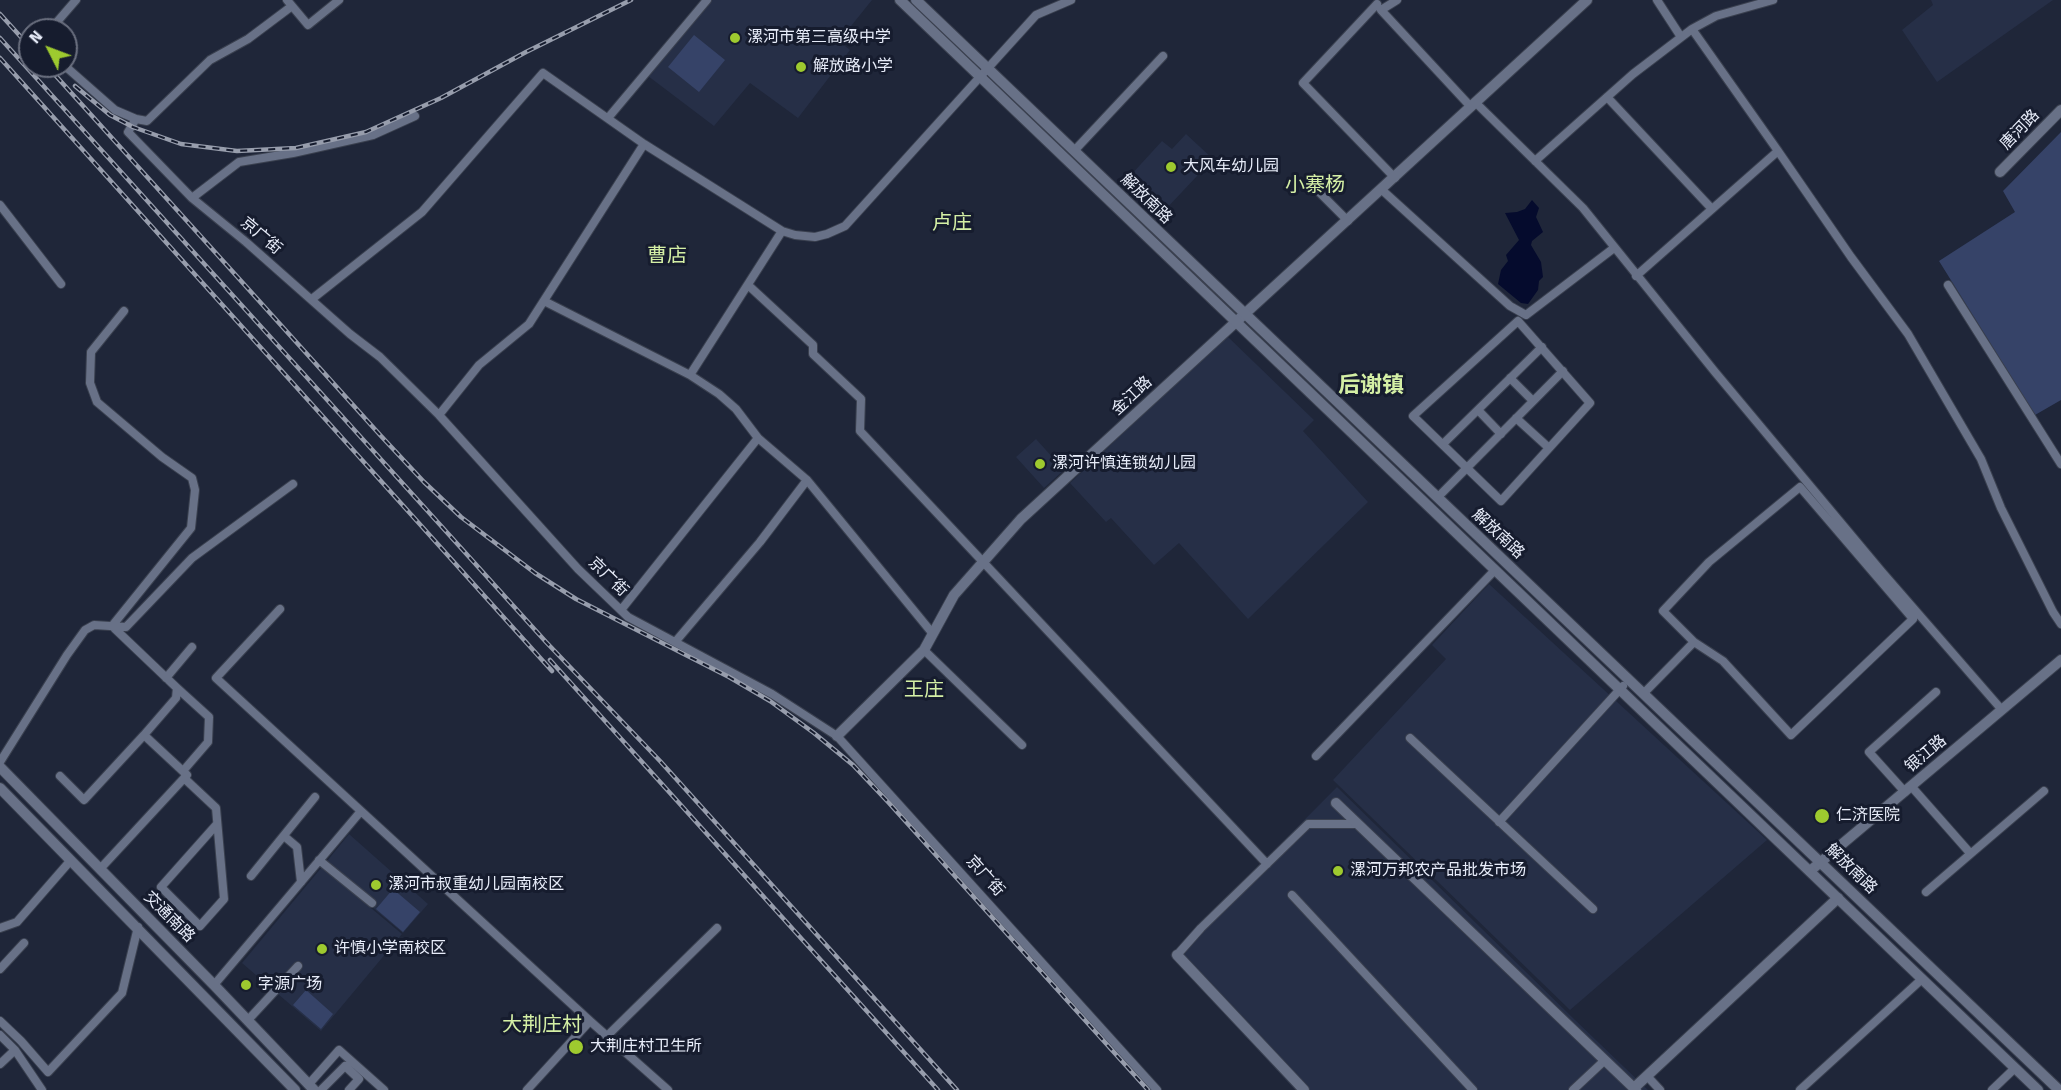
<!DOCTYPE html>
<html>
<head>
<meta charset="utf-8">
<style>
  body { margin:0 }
  #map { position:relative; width:2061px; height:1090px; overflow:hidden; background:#1f2639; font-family:"Fira Sans",sans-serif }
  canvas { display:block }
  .north { position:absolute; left:18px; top:18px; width:60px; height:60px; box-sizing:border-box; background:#161c2e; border:2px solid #6a6f7f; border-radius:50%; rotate:312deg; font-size:16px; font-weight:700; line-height:24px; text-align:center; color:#e7ecf9 }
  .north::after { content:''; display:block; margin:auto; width:21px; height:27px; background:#9eca2f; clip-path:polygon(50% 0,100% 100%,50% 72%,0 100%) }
</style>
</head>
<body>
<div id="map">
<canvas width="2061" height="1090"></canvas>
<div class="north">N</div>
</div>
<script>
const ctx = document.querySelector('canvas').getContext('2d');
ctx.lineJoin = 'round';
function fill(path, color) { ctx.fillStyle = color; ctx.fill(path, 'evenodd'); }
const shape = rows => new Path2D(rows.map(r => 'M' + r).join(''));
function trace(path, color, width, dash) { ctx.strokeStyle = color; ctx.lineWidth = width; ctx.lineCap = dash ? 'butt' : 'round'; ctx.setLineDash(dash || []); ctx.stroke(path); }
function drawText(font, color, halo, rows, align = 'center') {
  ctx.font = font + ' "Fira Sans","Noto Sans SC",sans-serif'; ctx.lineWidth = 6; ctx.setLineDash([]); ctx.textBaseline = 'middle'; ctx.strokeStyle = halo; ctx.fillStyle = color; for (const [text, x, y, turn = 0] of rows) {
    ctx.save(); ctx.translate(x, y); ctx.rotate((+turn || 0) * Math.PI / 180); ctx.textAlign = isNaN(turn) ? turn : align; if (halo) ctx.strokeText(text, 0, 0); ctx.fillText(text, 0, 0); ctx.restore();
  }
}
fill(shape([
  [712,0,872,0,839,41,850,50,798,118,750,83,714,126,648,76],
  [1931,0,2053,0,1937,82,1902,30,1933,5],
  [1186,134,1213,159,1166,209,1130,176,1162,141,1172,149],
  [1227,336,1314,420,1303,431,1368,502,1248,619,1179,543,1154,565,1111,518,1106,522,1070,483],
  [1036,439,1064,470,1044,488,1016,457],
  [1489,584,1767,840,1570,1010,1333,780,1446,659,1432,645],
  [1337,787,1574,1019,1648,1090,1295,1090,1170,955],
  [349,834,428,904,403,933,323,866],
  [322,867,402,934,321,1031,242,963]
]), '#262f47');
fill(shape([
  [694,35,725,60,699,92,668,67],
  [2061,132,2061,400,2035,415,1939,261,2015,212,2003,191],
  [393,889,420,912,403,932,376,909],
  [306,990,333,1014,321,1029,293,1005]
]), '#364368');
fill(shape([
  [1532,200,1539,208,1536,217,1543,232,1532,241,1531,245,1541,262,1543,277,1539,281,1538,290,1528,304,1521,303,1498,284,1501,270,1508,261,1506,255,1519,240,1505,213,1517,212,1525,209]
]), '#050b2d');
const minor = shape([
  [287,0,308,25,339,0],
  [1397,0,1381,10,1471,107],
  [1657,0,1681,37],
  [1377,4,1303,83,1395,178],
  [1692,29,1778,151],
  [50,30,76,0],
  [65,66,115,110,136,119,128,132,192,198,246,242,350,334,380,357,439,415,578,569,628,617,772,694,837,736,1157,1090],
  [1607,97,1712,209],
  [1475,102,1583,208,1715,372,1882,572,2002,710],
  [608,118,707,0],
  [136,119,147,121,210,60,248,39,292,6],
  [644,144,782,231,690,375],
  [1074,151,1163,56],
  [1535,161,1633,74,1692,29,1716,16,1773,0],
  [1316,189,1348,221],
  [1382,190,1510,306,1526,315,1614,248],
  [192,198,239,162,293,153,373,135,415,116],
  [0,205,61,284],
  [782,231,795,235,815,237,827,234,845,226,1036,15,1071,0],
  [1636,276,1778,151,1851,257,1908,334,1981,459,2001,508,2053,612,2061,624],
  [748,285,813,345,813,354,861,399,860,431,1267,864],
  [1948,285,2061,464],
  [312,299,422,212,543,73,644,144,529,324,479,365,439,415],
  [544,301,690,375,719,394,736,409,758,438],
  [1518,321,1590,403,1501,501,1413,416,1518,321],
  [1510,378,1533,401],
  [1478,410,1501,434],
  [1516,418,1549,448],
  [1443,444,1542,347],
  [1438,497,1563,371],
  [280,609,216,678,361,811],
  [621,610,758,438,807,480],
  [676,641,760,542,807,480,933,634],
  [924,650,1022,745],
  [166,678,192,647],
  [177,688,209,717,208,742,183,771],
  [1644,693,1694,642,1723,661,1791,735,1913,619,1800,487,1709,562,1663,611,1694,642],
  [1410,738,1593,909],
  [1316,756,1495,570],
  [0,762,67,655,85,630,94,625,126,627,192,558,293,484],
  [60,776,84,800,144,735],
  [184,778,216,808,224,899,200,926,161,887,217,824],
  [1911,786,1970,853],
  [1905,792,1869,752,1936,692],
  [1499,822,1623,686],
  [284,836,297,847,301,882],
  [319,860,372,903],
  [100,869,187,775,144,735,176,698,177,688,112,626,191,528,195,490,192,478,162,457,97,402,90,383,91,352,124,311],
  [251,876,315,797],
  [1926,892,2044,791],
  [1292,895,1473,1090],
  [0,928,17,922,71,860],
  [1177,955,1201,928,1308,824,1358,824],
  [0,969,24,943],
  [214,985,361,811,590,1021,527,1090],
  [248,1020,298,966],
  [0,1021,21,1041,48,1072,122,993,138,927],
  [590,1021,668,1090],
  [0,1035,15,1050,42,1090],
  [607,1036,717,928],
  [0,1064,15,1050],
  [1647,1076,1660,1090],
  [309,1084,339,1050,384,1090],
  [321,1090,345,1066,359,1079,349,1090],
  [1573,1090,1605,1060],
  [1800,1090,1922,979],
  [1992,1090,2015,1068]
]);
const tertiary = shape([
  [2000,172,2061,110],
  [837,736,924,650,954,595,1021,519,1587,0],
  [1336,803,1636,1090],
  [1810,871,2061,660],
  [1177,955,1304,1090],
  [1634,1088,1838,898]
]);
const secondary = shape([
  [900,0,2038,1090],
  [916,0,2059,1090],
  [0,767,214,985,314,1090],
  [0,788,295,1090]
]);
trace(minor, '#3a404f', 10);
trace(tertiary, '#3a404f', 12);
trace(secondary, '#3a404f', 12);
trace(minor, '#687187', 8);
trace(tertiary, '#687187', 10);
trace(secondary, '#687187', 10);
const rail = shape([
  [0,14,30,47],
  [0,38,546,642,660,761,957,1090],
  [0,58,552,671],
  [47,66,381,436,424,482,461,517,535,573,576,599,729,677,770,701,814,733,853,765,889,803,1148,1090],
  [75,86,110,115,133,127,181,144,237,151,296,148,366,132,441,98,526,52,631,0],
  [550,660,938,1090]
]);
trace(rail, '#979dac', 4.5);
trace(rail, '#161c2e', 2, [7]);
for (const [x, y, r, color] of [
  [735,38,6,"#9eca2f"],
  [801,67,6,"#9eca2f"],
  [1171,167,6,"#9eca2f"],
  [1040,464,6,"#9eca2f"],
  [1822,816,8,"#9eca2f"],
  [1338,871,6,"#9eca2f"],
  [376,885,6,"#9eca2f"],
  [322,949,6,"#9eca2f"],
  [246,985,6,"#9eca2f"],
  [576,1047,8,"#9eca2f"]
]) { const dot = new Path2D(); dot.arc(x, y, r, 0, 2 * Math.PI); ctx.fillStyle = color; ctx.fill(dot); trace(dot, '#161c2e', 2); }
drawText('16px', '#e7ecf9', '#161c2e', [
  ["漯河市第三高级中学",747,38],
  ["解放路小学",813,67],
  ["大风车幼儿园",1183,167],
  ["漯河许慎连锁幼儿园",1052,464],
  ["仁济医院",1836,816],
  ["漯河万邦农产品批发市场",1350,871],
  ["漯河市叔重幼儿园南校区",388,885],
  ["许慎小学南校区",334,949],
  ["字源广场",258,985],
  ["大荆庄村卫生所",590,1047]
], 'left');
drawText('16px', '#e7ecf9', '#161c2e', [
  ["唐河路",2020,130,-46],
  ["解放南路",1146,199,44],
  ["京广街",261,236,40],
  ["金江路",1132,396,-43],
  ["解放南路",1498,534,43],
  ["京广街",608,577,44],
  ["银江路",1926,754,-40],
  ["解放南路",1851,869,44],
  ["京广街",985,876,48],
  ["交通南路",169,917,45]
]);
drawText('20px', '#d4efa5', '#161c2e', [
  ["小寨杨",1315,185],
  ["卢庄",952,223],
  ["曹店",667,256],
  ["王庄",924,690],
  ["大荆庄村",542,1025]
]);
drawText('bold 22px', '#d4efa5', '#161c2e', [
  ["后谢镇",1371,386]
]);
</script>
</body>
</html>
